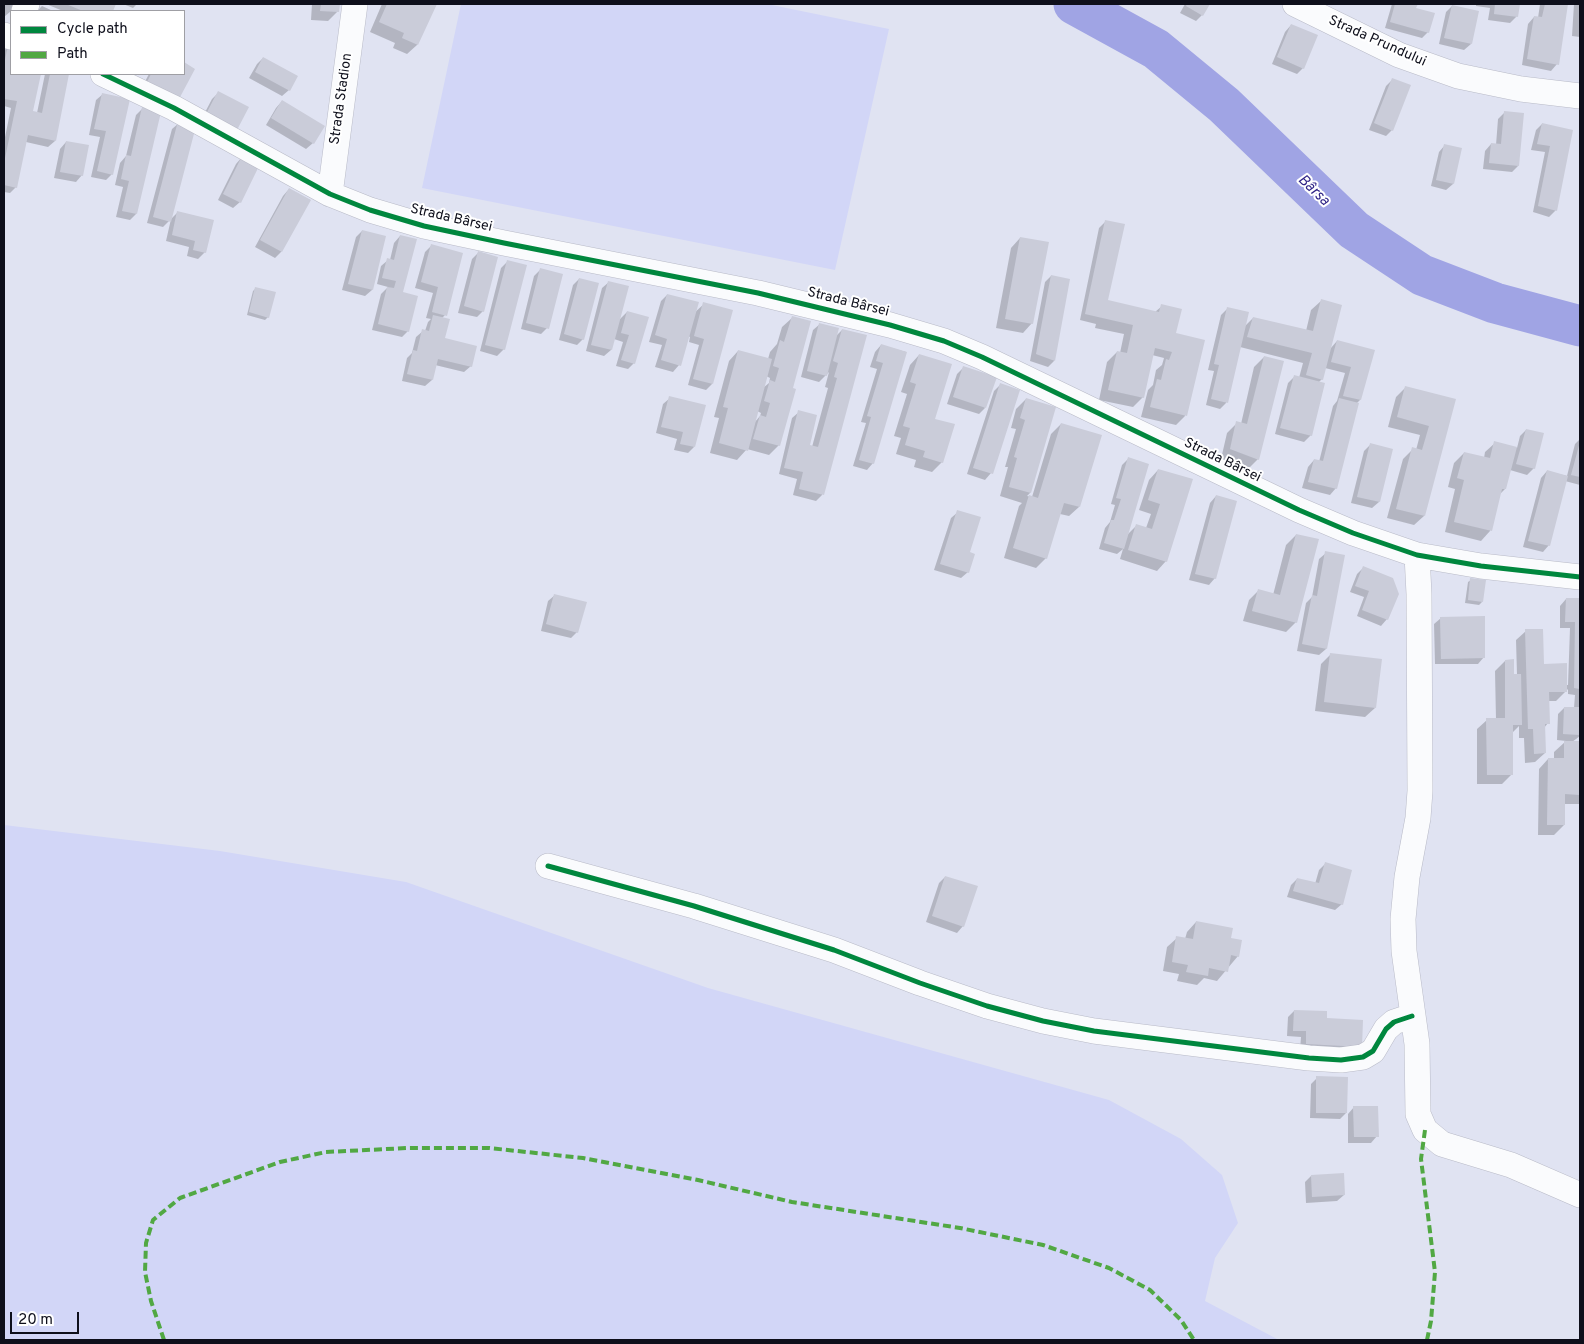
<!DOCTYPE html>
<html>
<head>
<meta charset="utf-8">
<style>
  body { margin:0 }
  #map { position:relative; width:1584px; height:1344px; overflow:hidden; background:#e0e3f2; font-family:Overpass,sans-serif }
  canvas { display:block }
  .frame { position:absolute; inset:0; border:5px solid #0e0f1b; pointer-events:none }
  .legend { position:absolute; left:10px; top:10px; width:175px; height:65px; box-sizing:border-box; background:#fff; border:1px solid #9f9fa4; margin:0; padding:6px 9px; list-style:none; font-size:15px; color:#0e0f1b }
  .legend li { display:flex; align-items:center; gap:10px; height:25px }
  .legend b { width:25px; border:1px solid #9f9fa4 }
  .scale { position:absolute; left:10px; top:1312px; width:69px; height:22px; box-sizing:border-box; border:2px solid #0e0f1b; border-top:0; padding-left:6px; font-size:15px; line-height:18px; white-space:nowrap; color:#0e0f1b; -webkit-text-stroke:4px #fff; paint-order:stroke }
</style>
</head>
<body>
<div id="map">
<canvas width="1584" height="1344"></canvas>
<div class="frame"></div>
<ul class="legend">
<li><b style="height:6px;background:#00873e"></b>Cycle path</li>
<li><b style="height:6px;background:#51a843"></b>Path</li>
</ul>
<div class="scale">20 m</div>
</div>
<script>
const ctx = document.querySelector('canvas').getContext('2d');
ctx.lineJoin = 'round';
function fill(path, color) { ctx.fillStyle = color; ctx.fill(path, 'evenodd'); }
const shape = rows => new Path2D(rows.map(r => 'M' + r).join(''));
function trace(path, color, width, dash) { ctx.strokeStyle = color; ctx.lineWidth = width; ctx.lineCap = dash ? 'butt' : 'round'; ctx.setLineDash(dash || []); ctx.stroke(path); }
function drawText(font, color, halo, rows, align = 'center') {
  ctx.font = font + ' Overpass,sans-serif'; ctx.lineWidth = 4; ctx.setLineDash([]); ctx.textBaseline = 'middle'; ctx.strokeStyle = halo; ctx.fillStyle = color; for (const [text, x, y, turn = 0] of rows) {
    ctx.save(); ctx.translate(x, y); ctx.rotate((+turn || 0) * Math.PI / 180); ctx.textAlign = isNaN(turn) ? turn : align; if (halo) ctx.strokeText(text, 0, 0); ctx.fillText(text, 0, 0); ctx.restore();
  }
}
fill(shape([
  [461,4,767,4,889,29,835,270,422,188],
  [4,825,220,851,406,882,708,988,1109,1100,1181,1139,1222,1175,1238,1223,1215,1258,1205,1301,1279,1340,4,1340]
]), '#d2d6f7');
fill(shape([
  [4,4,13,4,11,11,4,17],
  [46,4,115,4,111,11,63,11],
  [123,4,137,4,133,8],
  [312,4,339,4,338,11,328,21,311,20],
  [382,4,435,4,417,45,407,54,393,48,395,43,370,32],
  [1185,4,1208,4,1202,15,1196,21,1180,13],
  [1392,4,1416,4,1415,9,1428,32,1422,38,1385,28],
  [1476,4,1519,4,1517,16,1510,23,1488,20,1490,8,1476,6],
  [1540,4,1567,4,1557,64,1551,71,1522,65,1528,24,1534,17,1538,18],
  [1574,4,1580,4,1580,37,1572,36],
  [42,6,53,11,37,11],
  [1452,6,1471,44,1464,50,1439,44,1446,12],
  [1291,25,1303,68,1297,74,1272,64,1285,32],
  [8,46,11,47,11,74,40,74,32,113,37,113,45,74,68,74,55,141,48,147,26,142,16,187,10,193,4,192,4,142,11,108,4,106,4,51],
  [263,58,289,90,282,96,249,78,257,64],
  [184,64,194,69,178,98,141,89,149,74,184,74],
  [1393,79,1392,130,1386,136,1369,130,1386,86],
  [219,92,236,129,201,120,212,99],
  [103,94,112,174,106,180,91,177,100,137,89,135,96,100],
  [282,101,313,143,306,149,266,125,276,108],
  [142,109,136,214,130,220,116,217,123,187,115,185,120,163,126,156,136,115],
  [1505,112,1518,166,1512,172,1483,169,1485,151,1491,144,1496,145,1498,119],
  [179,123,170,220,178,212,205,252,198,259,187,256,189,247,166,241,171,219,163,227,147,223,172,129],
  [1542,124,1572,131,1556,210,1549,217,1533,212,1545,152,1531,150,1536,130],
  [66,142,82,175,76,182,54,178,60,149],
  [1445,145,1461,149,1453,184,1446,190,1431,186,1439,152],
  [242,157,240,202,233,208,218,200,236,164],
  [289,189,310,200,281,252,275,258,255,247,283,196],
  [1105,222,1107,301,1155,312,1162,306,1175,334,1185,416,1176,425,1141,417,1148,390,1153,385,1156,370,1162,365,1164,358,1152,355,1143,397,1133,407,1099,400,1107,362,1117,352,1120,353,1124,334,1095,328,1096,324,1080,320,1099,228],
  [362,231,385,237,372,290,365,296,342,290,356,237],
  [400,236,401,293,408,331,402,337,372,330,381,294,388,287,377,284,381,266,388,260,390,260,394,243],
  [1020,238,1032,323,1023,333,996,328,1011,248],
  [431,246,445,315,442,318,444,339,471,366,464,372,435,365,432,380,425,386,402,381,407,358,412,353,416,337,423,331,425,331,428,322,431,319,426,318,433,293,415,288,425,252],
  [478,253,483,311,477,317,458,313,472,259],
  [508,261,504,349,497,356,480,351,501,268],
  [541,269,547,328,541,334,521,329,534,276],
  [1051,276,1054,361,1048,367,1030,361,1045,282],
  [579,279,583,339,577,345,559,340,573,285],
  [609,282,618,321,627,312,634,363,628,369,616,366,623,342,614,339,611,350,604,356,586,351,602,288],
  [256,288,268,317,265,320,247,315,253,291],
  [667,295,694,313,704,304,712,384,706,390,688,385,699,345,689,342,690,337,688,336,679,365,673,372,655,367,662,345,649,342,661,301],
  [1321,301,1330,349,1337,341,1373,351,1360,400,1356,404,1336,488,1330,495,1302,488,1308,467,1314,460,1319,462,1333,406,1337,401,1345,373,1325,368,1322,379,1318,383,1311,435,1304,442,1275,434,1288,383,1294,377,1299,378,1303,363,1240,347,1226,403,1220,409,1206,405,1214,371,1208,370,1221,315,1228,308,1244,327,1253,318,1306,331,1311,310],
  [792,318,791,388,779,445,769,455,747,449,737,460,710,453,719,418,714,417,729,361,738,351,768,359,770,352,777,344,782,327],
  [766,376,770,378,769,383,763,388],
  [757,411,761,413,760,416,755,422],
  [820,324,836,336,842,330,865,336,822,495,816,501,793,495,797,479,779,474,792,418,799,412,808,446,812,447,828,388,825,387,829,372,819,382,801,377,813,330],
  [881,345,906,352,873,463,867,470,853,466,866,423,861,422,877,369,870,367,875,352],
  [919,355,942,462,932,472,914,467,916,460,896,454,901,438,894,436,907,394,901,392,910,365],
  [1264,357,1258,459,1248,469,1221,459,1227,433,1237,423,1241,424,1254,367],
  [963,368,985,408,979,414,947,404,957,374],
  [1000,385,991,473,985,480,967,474,994,391],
  [1406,387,1454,400,1424,516,1414,525,1387,518,1403,459,1413,449,1416,450,1420,435,1388,427,1396,397],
  [670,398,694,447,688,453,674,450,677,439,656,433,663,404],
  [1026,399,1055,408,1030,493,1027,496,1032,497,1051,434,1061,424,1079,507,1069,516,1060,514,1046,558,1036,568,1004,558,1019,506,1022,503,1000,496,1008,467,1005,467,1016,429,1011,428,1016,409],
  [1526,430,1534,468,1527,475,1510,470,1505,489,1499,495,1490,531,1481,541,1445,532,1455,489,1448,487,1454,463,1464,453,1484,458,1485,452,1495,443,1517,448,1520,436],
  [1580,439,1580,485,1565,481,1549,545,1543,552,1523,547,1541,478,1547,471,1567,476,1575,444],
  [1370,445,1379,502,1372,508,1351,503,1364,451],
  [1128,459,1127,535,1137,525,1146,528,1151,514,1139,510,1149,480,1158,470,1166,561,1157,571,1120,559,1123,549,1117,554,1099,549,1105,528,1110,522,1115,505,1111,504,1122,465],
  [1216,496,1215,578,1209,585,1189,580,1210,503],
  [958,512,968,553,968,572,961,578,934,570,951,518],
  [1296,535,1296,622,1286,632,1243,621,1249,600,1258,591,1273,595,1286,545],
  [1326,553,1326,649,1319,655,1297,651,1306,603,1312,597,1319,559],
  [1363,568,1387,619,1381,626,1357,616,1364,597,1350,592,1357,574],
  [1471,580,1482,602,1479,605,1465,603,1468,582],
  [555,595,577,632,571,638,541,631,548,601],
  [1566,599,1580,600,1580,736,1572,742,1580,743,1580,804,1564,804,1564,825,1554,835,1538,835,1539,769,1548,759,1554,759,1554,752,1566,741,1557,740,1558,714,1564,708,1574,708,1575,695,1568,694,1568,689,1556,701,1548,701,1548,723,1544,728,1545,753,1535,762,1525,763,1524,738,1519,738,1519,726,1512,733,1512,774,1502,784,1477,784,1477,729,1487,720,1496,720,1495,671,1505,661,1513,675,1517,675,1516,640,1526,631,1543,665,1566,685,1568,685,1570,628,1560,628,1560,606],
  [1441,618,1484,657,1478,664,1435,664,1434,624],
  [1331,654,1375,708,1365,717,1315,711,1321,664],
  [1325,864,1342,904,1335,910,1287,897,1291,885,1297,879,1315,884,1319,870],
  [945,877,963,926,957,933,926,922,939,883],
  [1196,922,1229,939,1238,956,1217,981,1204,978,1197,985,1177,981,1179,974,1163,971,1167,947,1177,938,1185,939,1187,932],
  [1294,1011,1326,1020,1361,1021,1354,1052,1300,1050,1301,1037,1287,1036,1288,1017],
  [1317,1078,1346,1113,1340,1119,1310,1118,1311,1084],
  [1354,1107,1377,1136,1371,1143,1348,1143,1348,1114],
  [1311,1176,1344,1195,1337,1201,1306,1203,1305,1182]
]), '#0003');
trace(shape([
  [1074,4,1156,49,1224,105,1354,230,1422,275,1495,303,1580,326]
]), '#a0a4e4', 41);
fill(shape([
  [66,4,116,4,113,11,83,11],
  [321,4,340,4,339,12,320,11],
  [387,4,437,4,418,45,402,38,404,33,379,22],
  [1187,4,1210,4,1203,16,1186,6],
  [1395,4,1418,4,1416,8,1435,13,1429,33,1390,22],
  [1495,4,1520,4,1518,17,1494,14],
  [1545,4,1568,4,1559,65,1527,59,1534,16,1542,17],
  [1452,5,1479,11,1472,44,1444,38],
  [1291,24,1318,35,1304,69,1277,57],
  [8,45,11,45,11,74,41,74,33,111,42,113,50,74,69,74,56,141,28,135,17,188,4,185,4,163,17,101,4,99,4,65],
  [263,57,298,76,290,91,255,72],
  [184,62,195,69,179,99,147,82,151,74,184,74],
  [1392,78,1411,85,1393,131,1374,123],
  [218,91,249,107,237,130,206,114],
  [102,93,130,99,113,175,97,171,106,131,94,129],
  [282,100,325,126,314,144,271,118],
  [142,107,161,112,137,214,122,211,129,181,121,179,126,155,131,156],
  [1504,111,1524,113,1519,166,1489,163,1491,143,1501,144],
  [178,121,196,126,171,222,153,217],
  [1542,123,1573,130,1557,211,1538,206,1550,146,1537,144],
  [66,141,89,145,83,176,60,172],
  [1444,144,1462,148,1454,184,1436,180],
  [242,156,260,164,241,203,223,194],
  [289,188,311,200,282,252,260,240],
  [177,211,214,220,206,253,193,250,195,241,172,235],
  [1105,220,1125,224,1108,300,1159,312,1161,304,1182,309,1176,333,1205,340,1187,416,1150,407,1157,379,1161,380,1166,359,1169,360,1172,352,1155,348,1144,398,1108,390,1117,351,1127,353,1133,325,1085,314],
  [362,230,386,236,373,290,348,284],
  [400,235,417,239,403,292,418,296,409,332,378,324,387,287,394,288,396,281,382,278,387,258,394,260],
  [1020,237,1049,242,1033,324,1005,319],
  [431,244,463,253,447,316,432,312,438,287,421,282],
  [478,251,498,257,484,312,464,306],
  [507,260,527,265,505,350,485,345],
  [540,268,563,274,549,329,526,323],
  [1051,275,1070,279,1055,361,1036,354],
  [579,278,599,283,584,340,564,334],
  [608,281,629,286,612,350,591,345],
  [255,287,276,292,269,318,249,312],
  [667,294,699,302,681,366,661,360,667,339,655,335],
  [1321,299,1342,305,1323,380,1306,375,1312,353,1247,337,1253,317,1313,331],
  [703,302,733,310,713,384,693,379,704,339,694,336],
  [1227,307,1249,312,1228,403,1211,399,1219,365,1214,364],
  [627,311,649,317,635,364,621,360,629,335,621,333],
  [433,315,450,319,445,338,477,346,472,367,438,359,433,380,407,374,413,350,417,351,422,329,429,331],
  [792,316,811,321,793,388,796,389,780,446,753,439,760,415,766,417,770,403,764,401,770,380,775,382,779,368,773,366,780,340,784,342],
  [819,323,839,328,827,376,807,371],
  [842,329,867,335,824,495,799,489,803,472,784,468,798,410,817,415,810,445,818,447,837,378,834,377,838,363,833,361],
  [1337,340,1375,350,1361,400,1343,396,1351,367,1331,362],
  [881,344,907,352,874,464,859,460,871,417,867,416,883,363,876,361],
  [738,350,772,359,748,451,719,443,728,408,723,407],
  [919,354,952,364,935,419,955,424,943,463,923,457,925,451,905,445,910,428,903,426,916,384,910,382],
  [1264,356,1284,361,1259,460,1230,449,1236,421,1247,424],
  [963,366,997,377,986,408,953,397],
  [1294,375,1325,383,1312,436,1280,428],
  [1000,383,1020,390,993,474,973,468],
  [1405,386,1456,399,1425,516,1396,509,1412,447,1422,450,1429,426,1397,417],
  [669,396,706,405,695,447,680,444,683,432,661,427],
  [1026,398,1056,407,1031,493,1009,487,1017,458,1014,457,1025,420,1020,418],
  [1339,398,1359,403,1337,489,1308,482,1314,459,1323,461],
  [1061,423,1102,435,1080,507,1064,503,1047,559,1013,548,1029,495,1038,498],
  [1526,429,1544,433,1535,469,1516,464],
  [1494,441,1517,447,1506,489,1502,489,1492,531,1454,522,1464,480,1457,478,1464,452,1490,458],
  [1580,442,1580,477,1571,475],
  [1370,443,1393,449,1380,502,1357,497],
  [1128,457,1149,464,1124,549,1104,543,1111,520,1114,520,1121,499,1116,498],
  [1158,469,1193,479,1167,562,1128,550,1136,524,1152,529,1160,504,1148,500],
  [1547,470,1568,476,1550,546,1528,541],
  [1216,495,1237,501,1216,579,1195,574],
  [957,510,981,517,970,552,975,554,969,573,940,564],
  [1296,534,1319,539,1297,623,1252,611,1258,589,1280,595],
  [1325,551,1345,555,1327,649,1302,644,1312,595,1317,596],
  [1363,566,1393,578,1399,594,1388,620,1362,610,1369,591,1355,586],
  [1470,578,1486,580,1483,602,1468,600],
  [554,594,587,602,578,633,546,624],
  [1566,598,1580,598,1580,689,1574,688,1575,622,1565,622],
  [1485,616,1485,658,1441,659,1440,617],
  [1525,629,1543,629,1544,664,1567,663,1567,692,1549,692,1550,724,1545,724,1546,753,1534,754,1533,729,1528,729],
  [1330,653,1382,659,1376,708,1324,702],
  [1514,659,1514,674,1521,674,1522,725,1513,725,1513,775,1487,775,1486,718,1505,718,1505,660],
  [1564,707,1580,707,1580,735,1563,734],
  [1564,741,1580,741,1580,795,1565,794,1565,825,1547,825,1548,758,1564,758],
  [1325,862,1352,870,1343,905,1293,891,1297,878,1319,883],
  [945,876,978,886,964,927,932,916],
  [1196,921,1233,928,1231,938,1242,940,1239,957,1231,955,1228,972,1209,968,1208,976,1186,972,1188,965,1172,962,1176,936,1193,939],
  [1294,1010,1327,1011,1327,1018,1363,1020,1362,1047,1306,1044,1306,1031,1293,1031],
  [1316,1076,1348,1077,1347,1113,1316,1113],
  [1353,1106,1378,1106,1379,1137,1354,1137],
  [1344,1173,1345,1195,1312,1197,1311,1175]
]), '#caccd9');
const street = shape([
  [1295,4,1399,55,1458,76,1521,89,1580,96],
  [24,11,27,4],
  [4,35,11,37],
  [103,74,174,108,330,194,370,210,424,226,504,243,758,293,890,325,944,341,982,357,1299,510,1353,533,1417,555,1481,566,1580,577],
  [330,194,355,4],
  [1417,555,1419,594,1420,791,1418,818,1407,877,1403,919,1404,951,1417,1044,1418,1114,1425,1130,1442,1144,1511,1165,1580,1195],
  [548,866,694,906,834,950,920,983,987,1006,1043,1021,1094,1031,1309,1058,1341,1060,1363,1057,1373,1051,1386,1029,1394,1022,1412,1016]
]);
trace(street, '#b8bac7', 26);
trace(street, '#fafbfd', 25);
trace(shape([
  [1425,1130,1421,1159,1435,1272,1431,1321,1427,1340],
  [164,1340,151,1301,145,1272,146,1243,153,1220,180,1198,280,1162,326,1152,407,1148,489,1148,583,1158,698,1180,792,1202,960,1228,1043,1245,1109,1268,1150,1290,1181,1320,1194,1340]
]), '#51a843', 4, [8, 4]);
trace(shape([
  [103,74,174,108,330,194,370,210,424,226,504,243,758,293,890,325,944,341,982,357,1299,510,1353,533,1417,555,1481,566,1580,577],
  [548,866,694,906,834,950,920,983,987,1006,1043,1021,1094,1031,1309,1058,1341,1060,1363,1057,1373,1051,1386,1029,1394,1022,1412,1016]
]), '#00873e', 5);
drawText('14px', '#0e0f1b', '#fff', [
  ["Strada Prundului",1377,42,24],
  ["Strada Stadion",342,99,-82],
  ["Strada Bârsei",451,219,13],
  ["Strada Bârsei",848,303,14],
  ["Strada Bârsei",1222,461,26]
]);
drawText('italic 15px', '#2f2386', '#fff', [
  ["Bârsa",1313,191,44]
]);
</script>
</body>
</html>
